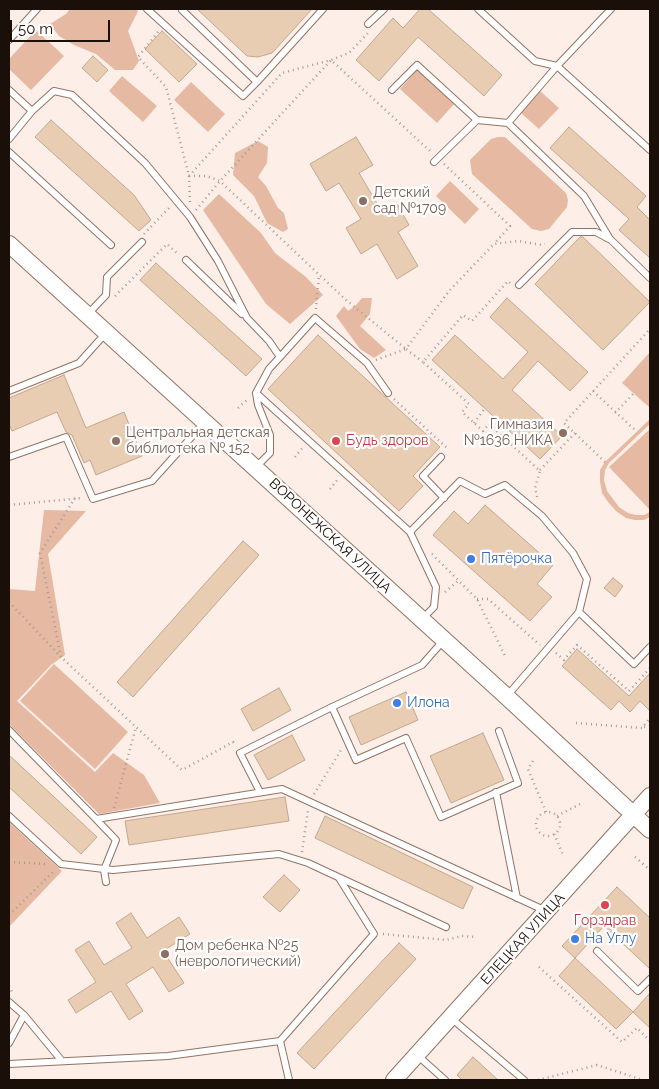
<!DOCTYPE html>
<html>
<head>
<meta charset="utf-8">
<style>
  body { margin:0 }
  #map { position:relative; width:659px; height:1089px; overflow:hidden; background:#fdeee7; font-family:Raleway,sans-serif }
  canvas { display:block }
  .frame { position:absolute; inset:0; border:10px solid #1b0f09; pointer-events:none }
  .scale { position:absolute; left:10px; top:20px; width:100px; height:22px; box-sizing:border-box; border:2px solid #1b0f09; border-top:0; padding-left:6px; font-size:15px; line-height:18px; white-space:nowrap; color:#1b0f09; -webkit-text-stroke:4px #fff; paint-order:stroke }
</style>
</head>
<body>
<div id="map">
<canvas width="659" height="1089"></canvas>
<div class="frame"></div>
<div class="scale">50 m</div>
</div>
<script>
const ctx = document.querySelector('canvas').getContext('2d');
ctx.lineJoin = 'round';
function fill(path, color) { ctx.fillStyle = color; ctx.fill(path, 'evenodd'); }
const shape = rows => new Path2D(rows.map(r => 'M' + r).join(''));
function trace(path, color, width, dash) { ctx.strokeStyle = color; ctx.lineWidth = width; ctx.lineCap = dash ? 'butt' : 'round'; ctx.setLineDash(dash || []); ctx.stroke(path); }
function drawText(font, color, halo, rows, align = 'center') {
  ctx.font = font + ' Raleway,sans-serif'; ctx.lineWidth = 4.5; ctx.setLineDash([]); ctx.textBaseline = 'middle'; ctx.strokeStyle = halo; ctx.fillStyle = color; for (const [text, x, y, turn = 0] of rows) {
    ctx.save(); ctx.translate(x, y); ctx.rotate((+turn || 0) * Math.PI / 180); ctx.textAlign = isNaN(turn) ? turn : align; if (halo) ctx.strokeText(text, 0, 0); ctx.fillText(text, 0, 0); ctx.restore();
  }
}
fill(shape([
  [70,9,135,9,138,11,128,31,139,61,133,70,115,70,96,54,74,45,59,36,50,24,66,14],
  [36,30,64,56,31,90,9,69,9,59],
  [417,70,455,103,437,123,400,89],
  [122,76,157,106,143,122,109,91],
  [191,82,225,114,208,132,174,100],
  [540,91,559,108,539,129,520,112],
  [498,137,505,137,566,193,568,200,567,207,549,229,541,231,532,229,472,174,470,160,491,139],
  [258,141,268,147,267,163,258,177,266,186,278,208,284,213,288,229,283,232,267,223,254,196,233,175,235,153],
  [450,181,479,209,465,224,436,196],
  [219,194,261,233,275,253,306,277,323,295,290,324,266,304,203,210],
  [362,298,372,298,370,314,360,326,386,350,374,358,360,349,336,316,344,306,348,311,356,305],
  [650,352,650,405,649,407,622,383],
  [650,419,650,424,609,463,605,470,604,480,607,491,619,507,628,513,636,515,644,515,650,512,650,517,644,520,635,520,626,518,616,511,608,502,602,493,600,481,600,470,605,462],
  [650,429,650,508,649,509,609,467],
  [44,510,86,511,48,554,65,655,51,665,17,701,95,772,113,753,144,775,160,803,99,814,9,724,9,589,35,591],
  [54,664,128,732,95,769,20,701],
  [9,822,62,871,9,927]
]), '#e6b9a3');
const building = shape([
  [197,9,312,9,272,53,258,57,247,56,197,9],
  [420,9,428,9,502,75,484,96,418,37,379,81,356,60,393,18,403,28,420,9],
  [162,31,197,64,179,82,145,49,162,31],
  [93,56,108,70,97,82,82,68,93,56],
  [51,120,134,195,151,220,139,231,35,137,51,120],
  [569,127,646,196,637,207,650,220,650,258,619,230,629,219,550,148,569,127],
  [356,137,373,165,359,173,382,212,397,204,409,225,398,232,418,266,397,279,377,244,361,254,346,228,361,219,339,183,326,191,310,164,356,137],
  [580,237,583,237,650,302,603,350,535,284,580,237],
  [156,263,262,359,246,376,140,280,156,263],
  [507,298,588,372,570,391,538,361,512,390,562,436,540,459,432,360,455,335,503,379,528,352,490,317,507,298],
  [318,335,440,447,413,476,423,486,399,511,268,389,318,335],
  [64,375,86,428,124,412,142,456,96,475,90,460,84,463,72,435,66,432,57,412,12,431,9,424,9,398,64,375],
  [485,505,553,565,537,584,552,597,530,621,433,535,454,511,468,524,485,505],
  [243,541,259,555,133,697,117,682,243,541],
  [613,578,623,586,615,597,604,588,613,578],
  [577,649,629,696,650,673,650,711,640,701,630,712,619,701,611,710,562,666,577,649],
  [279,688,291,710,253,731,241,709,279,688],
  [406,692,418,720,361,745,349,717,406,692],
  [483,733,504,780,451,803,430,756,483,733],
  [292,735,305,760,268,780,254,755,292,735],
  [9,755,97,837,81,854,9,787,9,755],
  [285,797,289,821,129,845,125,821,285,797],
  [325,816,473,887,463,909,315,838,325,816],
  [284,875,300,890,280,912,263,897,284,875],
  [617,887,650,918,650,969,604,926,575,958,562,946,617,887],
  [131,913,147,938,179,917,190,934,163,951,184,983,169,992,153,967,126,984,143,1011,129,1020,111,991,76,1013,68,1000,96,982,75,950,89,941,104,965,132,948,116,923,131,913],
  [399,943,416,959,314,1069,297,1053,399,943],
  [575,958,633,1012,616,1029,559,976,575,958],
  [650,993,650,1028,633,1012,650,993],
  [473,1057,498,1080,462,1080,457,1075,473,1057]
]);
fill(building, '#e9cdb3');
trace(building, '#c2a78e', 1);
const service = shape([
  [147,9,243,96,257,82],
  [478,9,535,61,557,66,650,150],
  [611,9,557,66,508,123,584,196,610,239,650,278],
  [182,10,257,82,323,9],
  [368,24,384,9],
  [9,40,37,9],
  [9,90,32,111,9,139],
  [392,90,417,65,477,120],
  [32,111,54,91,72,95,145,163,190,217,218,261,247,318,269,341,280,357,269,369,256,393,258,405,270,435,270,453,256,467],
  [9,152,111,245],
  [434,162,477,120,508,123],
  [186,260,242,314],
  [519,285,572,232,596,232,609,239],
  [88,314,106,295,107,277,142,242],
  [280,357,315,318,367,363,388,393],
  [9,391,79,363,105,334],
  [256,393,410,532],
  [9,457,66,437,93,499,152,481,205,422],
  [441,457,423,476,444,498],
  [579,612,634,664,650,647],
  [422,619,434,607,436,587,410,532,460,481,485,494,505,485,542,516,573,553,587,579,579,612,507,696],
  [332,707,356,760,406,738,441,817,518,783,499,731],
  [9,730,96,819,282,789,546,911],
  [260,792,240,753,332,707,422,665,443,641],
  [496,792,517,898],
  [9,816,61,864,113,870,279,854,308,863,446,927],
  [96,819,116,840,104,870,106,882],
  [597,951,638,991,650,979],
  [9,1002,24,1015],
  [451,1018,524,1080],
  [280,1041,374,934,339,878],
  [9,1043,24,1015,62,1061],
  [417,1055,445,1080],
  [9,1064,168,1056,280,1041,289,1080]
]);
const tertiary = shape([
  [9,244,507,697,650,830],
  [394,1080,650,796]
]);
trace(service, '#937363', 8);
trace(tertiary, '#937363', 18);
trace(shape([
  [158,32,138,57,166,87,189,176,190,203],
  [444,164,510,226,494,244],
  [189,176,207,176,220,181,346,300,406,349],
  [189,176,282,73,331,60,349,53,368,33],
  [196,210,220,181,331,60,430,151],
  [144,234,170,207],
  [510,283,508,281,472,321,463,315,423,362,469,404,462,412,483,431,489,424,540,471,535,488,538,501],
  [115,296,167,244,179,255],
  [316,309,319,275],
  [376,360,406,349],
  [423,362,406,349,449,291,494,244,518,241,542,245,545,244],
  [593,391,637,432],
  [394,399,447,448],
  [238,408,248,399],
  [615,413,634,393],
  [474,423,485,408],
  [295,457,303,447],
  [605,462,564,423,650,329],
  [540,470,575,433],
  [330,489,338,479],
  [75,498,40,553,61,657,182,770,233,742,235,745],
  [9,505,82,498],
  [432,554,477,599,506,658],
  [445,592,459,580],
  [477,599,488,599,540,645],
  [9,602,61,657],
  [556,653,564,660,577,645,629,691,650,668],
  [576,723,642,728,650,718],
  [644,727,650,726],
  [533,761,528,769,546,812],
  [314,794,341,750],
  [114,808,136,727],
  '536 824a12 12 0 1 1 24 0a12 12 0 1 1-24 0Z',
  [557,816,582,803],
  [554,834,563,855],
  [302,852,308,810],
  [635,857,650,870],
  [9,862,47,864],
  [9,915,54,871],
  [383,934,446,940,462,936,475,937],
  [539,967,622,1042,637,1028,650,1041],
  [9,986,13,994],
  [538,1080,597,1065,643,1080]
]), '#a89a94', 2.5, [1, 4]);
trace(service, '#fff', 6);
trace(tertiary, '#fff', 16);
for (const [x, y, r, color] of [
  [363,201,5,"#8d6e63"],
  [563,433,5,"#8d6e63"],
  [116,441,5,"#8d6e63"],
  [336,441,5,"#e0444e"],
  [471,559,5,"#3f7fe0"],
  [397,703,5,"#3f7fe0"],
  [605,905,5,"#e0444e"],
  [575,939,5,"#3f7fe0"],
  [165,954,5,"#8d6e63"]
]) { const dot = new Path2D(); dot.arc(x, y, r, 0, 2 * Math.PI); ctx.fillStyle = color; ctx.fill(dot); trace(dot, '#fff', 2); }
drawText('14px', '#785e54', '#fff', [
  ["Детский",373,193],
  ["сад №1709",373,209],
  ["Гимназия",553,425,"right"],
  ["№1636 НИКА",553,441,"right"],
  ["Центральная детская",126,433],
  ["библиотека № 152",126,449],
  ["Дом ребенка №25",175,946],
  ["(неврологический)",175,962]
], 'left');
drawText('14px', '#be3a42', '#fff', [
  ["Будь здоров",346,441],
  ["Горздрав",605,921,"center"]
], 'left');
drawText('14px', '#1b0f09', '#fff', [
  ["ВОРОНЕЖСКАЯ УЛИЦА",330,536,43],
  ["ЕЛЕЦКАЯ УЛИЦА",523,939,-48]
]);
drawText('14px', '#366cbe', '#fff', [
  ["Пятёрочка",481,559],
  ["Илона",407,703],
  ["На Углу",585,939]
], 'left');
</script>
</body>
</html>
